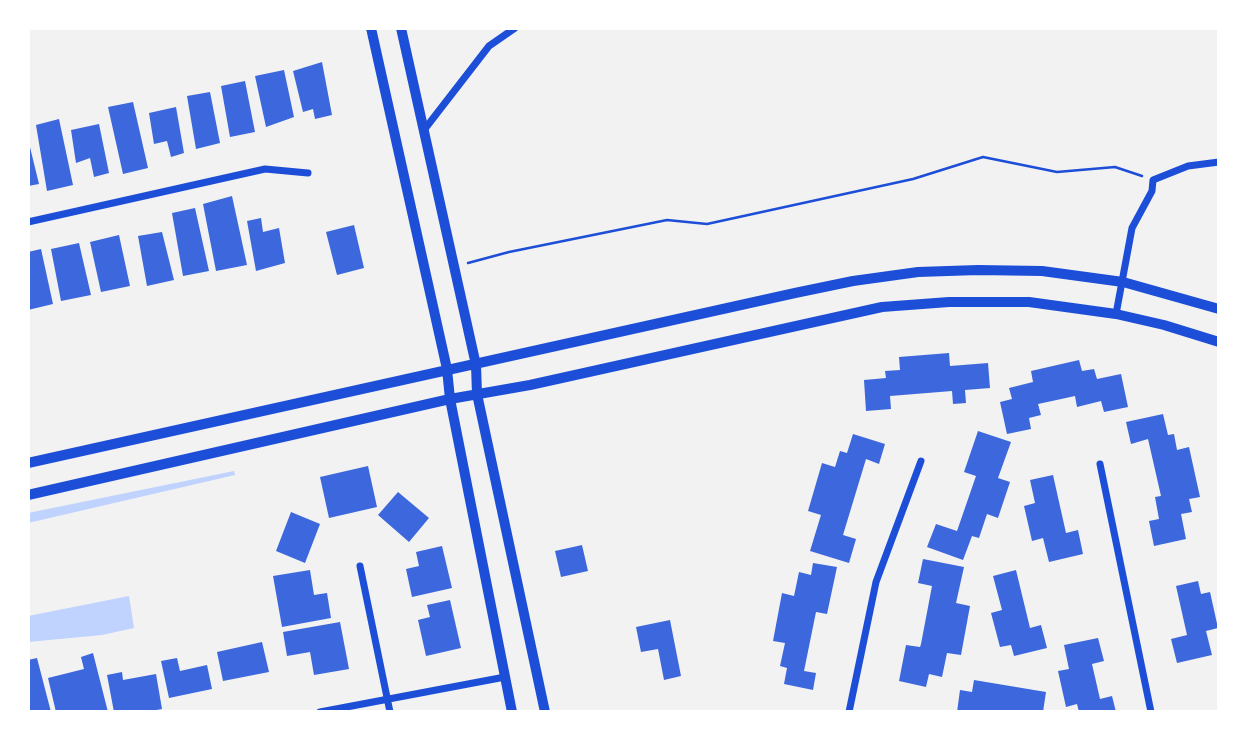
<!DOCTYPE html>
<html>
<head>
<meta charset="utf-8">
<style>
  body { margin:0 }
  #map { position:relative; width:1247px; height:740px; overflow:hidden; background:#f2f2f2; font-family:Cabin,sans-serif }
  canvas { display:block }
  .frame { position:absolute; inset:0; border:30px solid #fff; pointer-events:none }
</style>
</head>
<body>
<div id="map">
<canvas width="1247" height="740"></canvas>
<div class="frame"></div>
</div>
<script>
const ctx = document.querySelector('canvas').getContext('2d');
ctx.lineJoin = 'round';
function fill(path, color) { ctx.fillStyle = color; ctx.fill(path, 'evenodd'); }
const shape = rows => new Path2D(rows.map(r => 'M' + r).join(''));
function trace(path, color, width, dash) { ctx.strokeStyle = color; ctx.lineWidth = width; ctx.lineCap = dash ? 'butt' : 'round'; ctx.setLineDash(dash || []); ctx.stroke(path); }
fill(shape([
  [234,471,235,475,28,523,28,513],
  [129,596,134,628,102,635,28,642,28,616]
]), '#bfd3fe');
fill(shape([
  [322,62,332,115,315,119,313,109,303,112,293,71],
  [284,70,294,117,266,127,255,76],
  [245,81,255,132,230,137,221,86],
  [210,92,220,143,196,149,187,96],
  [133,102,148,168,123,174,108,107],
  [176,107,184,153,171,157,167,141,154,144,149,113],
  [59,119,73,185,47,191,36,125],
  [99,124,109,173,94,177,90,158,76,163,71,130],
  [28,139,39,184,28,186],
  [232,196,247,265,216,271,203,204],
  [195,208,209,271,183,276,172,213],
  [261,218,263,232,279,228,285,263,256,271,247,221],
  [354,225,364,268,337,275,326,232],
  [162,232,174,280,147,286,138,236],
  [119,235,130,286,101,292,90,242],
  [79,243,91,295,61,301,51,249],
  [41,249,53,304,28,310,28,252],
  [949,353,950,366,988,363,990,388,965,390,966,403,953,404,952,391,890,396,891,409,866,411,864,380,886,378,885,371,900,370,899,357],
  [1079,360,1082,371,1094,369,1097,379,1121,374,1128,407,1104,412,1101,401,1077,407,1075,396,1052,401,1038,404,1041,415,1029,418,1031,429,1007,434,1000,402,1012,399,1009,388,1033,382,1031,371],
  [1163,414,1168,435,1174,434,1177,450,1189,447,1200,497,1189,499,1192,512,1181,514,1186,539,1154,546,1149,521,1159,519,1155,497,1161,496,1148,439,1131,444,1126,422],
  [978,431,1011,442,998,478,1010,482,998,518,987,514,979,538,972,536,963,560,927,547,936,524,957,531,976,476,964,472],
  [853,434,885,444,879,464,866,459,843,535,856,539,849,563,810,551,821,515,808,511,822,463,835,467,840,451,847,453],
  [368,466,377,507,329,518,320,477],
  [1053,475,1066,533,1078,530,1083,554,1049,562,1043,538,1032,541,1024,506,1035,503,1030,480],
  [398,492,429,518,409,542,378,515],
  [291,512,320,524,305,563,276,551],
  [582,545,588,571,561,577,555,551],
  [442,546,452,588,412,597,406,569,419,566,416,552],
  [923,559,964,567,956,603,970,606,961,655,947,653,942,677,929,674,926,687,899,681,906,645,920,647,921,644,932,586,918,583],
  [813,563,837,567,827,614,816,612,804,671,816,673,813,690,784,684,787,668,780,666,785,643,773,641,782,593,794,596,799,572,811,575],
  [310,570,314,595,327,593,331,618,282,627,273,576],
  [1016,570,1030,628,1041,625,1047,648,1014,656,1011,645,1000,647,991,613,1002,610,993,576],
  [1198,581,1201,594,1210,592,1218,628,1206,631,1212,655,1177,663,1171,639,1187,635,1176,586],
  [450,600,461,648,426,656,418,620,430,617,427,605],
  [670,620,681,676,664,680,658,649,641,652,636,627],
  [340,622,349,669,314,675,310,652,287,656,283,632],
  [1098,638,1104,661,1092,664,1100,699,1112,696,1116,712,1079,712,1077,704,1066,707,1058,671,1069,669,1064,645],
  [262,642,269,672,223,681,217,652],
  [93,653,108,712,56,712,48,678,84,669,81,657],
  [37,658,51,712,29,712,28,660],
  [177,658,180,671,207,665,212,689,169,698,161,661],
  [122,672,123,680,156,674,162,709,145,712,114,712,107,675],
  [974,680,1046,692,1043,712,957,712,960,690,972,692]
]), '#3d67dc');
trace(shape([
  [468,263,509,252,667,220,707,224,913,179,983,157,1057,172,1115,167,1142,176]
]), '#1d4ed8', 2.5);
trace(shape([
  [424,130,489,46,515,28],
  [28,222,265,169,308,173],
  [1116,314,1132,228,1152,191,1153,180,1188,166,1219,162],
  [1100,464,1151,712],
  [360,566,390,712],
  [320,712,505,677],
  [849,712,876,582,921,461]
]), '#1d4ed8', 7);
trace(shape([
  [371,28,447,369,450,399,512,712],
  [401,28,476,365,477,394,545,712],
  [28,463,795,293,853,281,918,272,978,270,1042,271,1123,282,1219,309],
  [28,495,450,399,530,385,882,307,949,302,1029,302,1116,314,1164,325,1219,342]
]), '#1d4ed8', 10);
</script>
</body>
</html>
